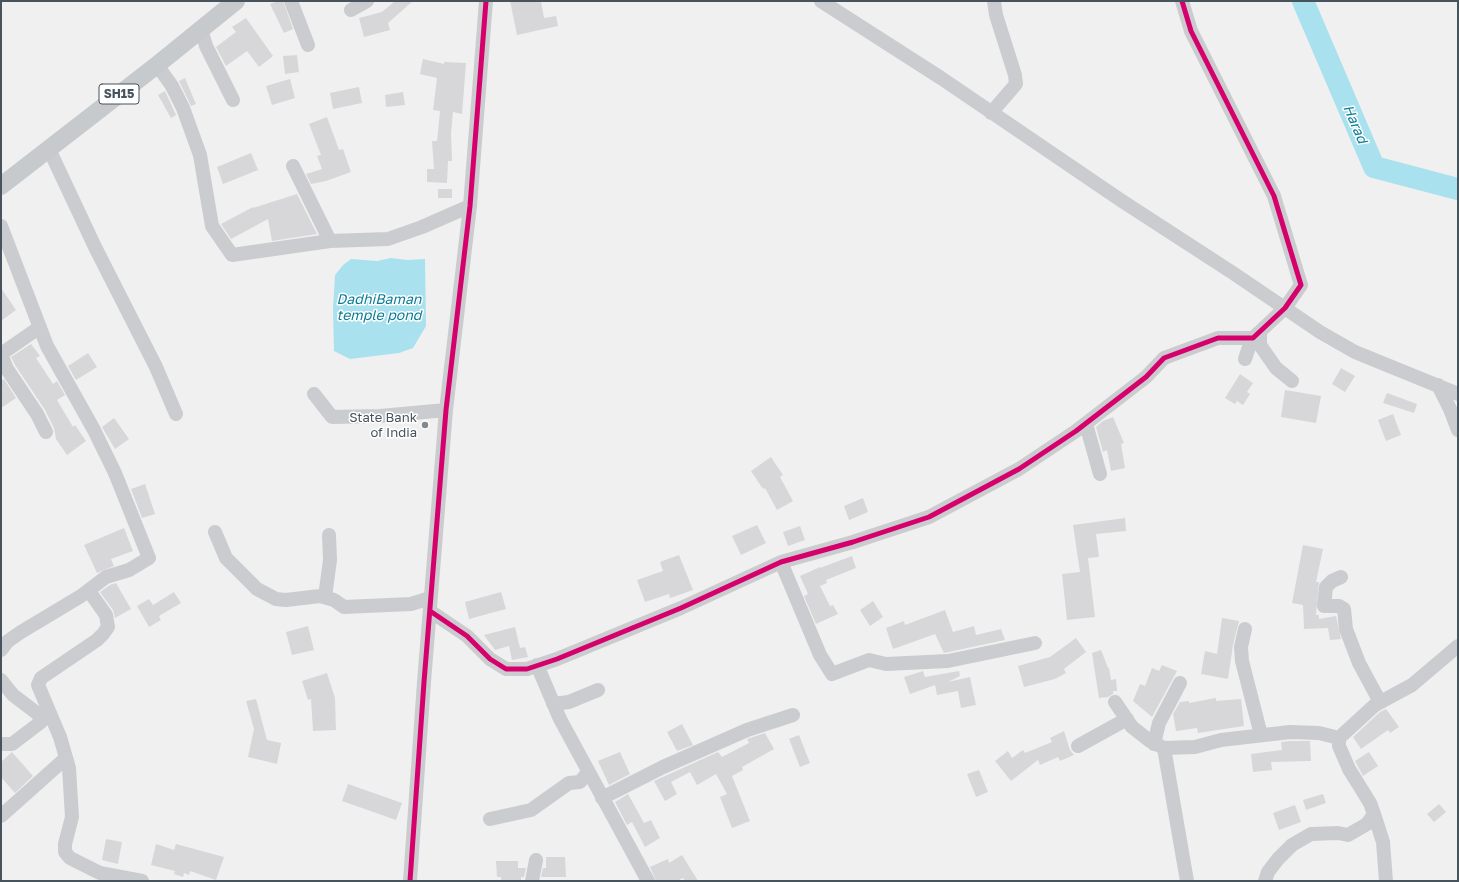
<!DOCTYPE html>
<html>
<head>
<meta charset="utf-8">
<style>
  body { margin:0 }
  #map { position:relative; width:1459px; height:882px; overflow:hidden; background:#f1f0f0; font-family:"Golos Text",sans-serif }
  canvas { display:block }
  .frame { position:absolute; inset:0; border:2px solid #47535d; pointer-events:none }
</style>
</head>
<body>
<div id="map">
<canvas width="1459" height="882"></canvas>
<div class="frame"></div>
</div>
<script>
const ctx = document.querySelector('canvas').getContext('2d');
ctx.lineJoin = 'round';
function fill(path, color) { ctx.fillStyle = color; ctx.fill(path, 'evenodd'); }
const shape = rows => new Path2D(rows.map(r => 'M' + r).join(''));
function trace(path, color, width, dash) { ctx.strokeStyle = color; ctx.lineWidth = width; ctx.lineCap = dash ? 'butt' : 'round'; ctx.setLineDash(dash || []); ctx.stroke(path); }
function drawText(font, color, halo, rows, align = 'center') {
  ctx.font = font + ' "Golos Text",sans-serif'; ctx.lineWidth = 3; ctx.setLineDash([]); ctx.textBaseline = 'middle'; ctx.strokeStyle = halo; ctx.fillStyle = color; for (const [text, x, y, turn = 0] of rows) {
    ctx.save(); ctx.translate(x, y); ctx.rotate((+turn || 0) * Math.PI / 180); ctx.textAlign = isNaN(turn) ? turn : align; if (halo) ctx.strokeText(text, 0, 0); ctx.fillText(text, 0, 0); ctx.restore();
  }
}
fill(shape([
  [391,258,407,260,425,259,426,326,413,348,399,353,350,359,334,351,333,309,335,275,343,265,351,259,377,261]
]), '#a9e1ee');
trace(shape([
  [1303,1,1374,167,1458,189]
]), '#a9e1ee', 22);
fill(shape([
  [278,1,283,1,293,29,284,33,270,4],
  [395,1,413,1,388,23,390,30,364,37,359,18,382,12],
  [510,1,541,1,544,18,556,16,558,26,517,35],
  [246,18,273,56,259,67,247,51,226,66,216,47,236,32,232,27],
  [297,55,299,72,285,74,283,56],
  [423,59,444,64,444,62,466,63,462,114,453,112,451,133,452,161,448,161,447,183,427,182,427,169,434,169,432,141,437,141,440,111,433,110,437,78,420,74],
  [185,78,196,104,191,106,179,81],
  [290,79,295,98,272,105,266,86],
  [359,87,362,103,333,109,330,93],
  [165,91,176,115,171,118,158,95],
  [403,92,405,105,386,107,385,95],
  [327,117,339,150,343,149,351,172,326,181,311,184,306,174,322,169,317,156,321,155,309,124],
  [251,153,258,170,223,184,217,167],
  [438,189,452,189,452,198,438,198],
  [297,194,317,234,272,241,268,219,231,239,221,224,253,207,253,208],
  [1,288,16,310,1,321],
  [31,344,40,356,36,358,53,384,57,381,65,395,57,400,73,427,75,425,86,441,67,455,56,439,54,428,45,410,15,365,11,357],
  [88,353,97,367,76,380,68,366],
  [1341,368,1355,376,1345,392,1332,384],
  [1240,374,1253,383,1247,392,1250,394,1243,405,1237,401,1235,404,1225,398],
  [4,379,16,398,1,408,1,381],
  [1285,390,1321,396,1316,423,1281,417],
  [1387,393,1417,404,1414,413,1383,403],
  [1393,414,1401,435,1386,441,1378,420],
  [1113,417,1124,443,1121,444,1125,468,1111,471,1107,450,1103,452,1096,427,1103,421],
  [114,418,129,439,115,449,102,427],
  [771,457,783,475,780,477,793,501,777,510,765,488,763,489,751,471],
  [145,484,155,514,142,518,131,489],
  [863,498,868,512,849,520,844,506],
  [1125,518,1126,531,1096,534,1099,557,1088,558,1095,617,1067,620,1062,574,1080,572,1073,525],
  [757,525,766,543,741,555,732,536],
  [800,526,805,540,788,546,783,532],
  [124,528,133,551,111,559,114,566,97,573,84,545],
  [1303,545,1323,549,1316,582,1319,582,1316,615,1319,615,1319,619,1336,616,1341,639,1330,640,1328,628,1304,629,1303,605,1292,603],
  [679,555,693,590,670,598,669,594,645,602,637,580,663,571,660,562],
  [852,556,856,568,826,580,827,583,820,586,830,606,833,605,838,614,816,624,804,596,808,594,800,576,820,567,820,568],
  [116,583,131,609,115,618,113,610,100,592,110,585],
  [174,592,181,603,159,616,161,620,149,627,137,606,149,599,153,605],
  [501,592,506,609,469,619,465,602],
  [873,601,883,617,870,626,860,610],
  [945,610,953,632,974,626,976,635,1001,629,1005,640,944,653,935,634,893,649,886,628,904,621,905,625],
  [1222,618,1239,621,1233,645,1228,679,1201,674,1205,651,1217,654],
  [308,626,314,650,292,655,286,632],
  [515,627,520,648,525,647,528,657,512,660,509,646,495,650,484,635],
  [1076,638,1086,652,1064,669,1066,673,1055,679,1024,687,1018,666,1050,657],
  [1101,650,1108,668,1109,668,1111,680,1116,679,1117,691,1113,691,1113,694,1108,697,1099,698,1092,653],
  [1162,665,1177,671,1152,717,1133,701,1140,684,1145,686,1152,668,1159,671],
  [923,671,925,677,959,671,960,676,948,682,970,677,976,705,961,708,958,691,937,695,935,685,910,694,904,677],
  [327,673,335,698,336,730,313,731,311,699,308,700,302,681],
  [1216,698,1216,701,1241,699,1244,726,1198,733,1197,728,1176,731,1173,714,1180,702,1189,701,1189,703],
  [256,699,267,740,281,743,277,764,248,757,254,729,246,701],
  [1386,709,1399,727,1390,733,1388,730,1361,749,1353,737,1380,712],
  [682,724,693,745,677,751,667,732],
  [1064,731,1070,750,1074,755,1060,761,1058,757,1040,765,1038,760,1011,781,995,761,1008,751,1012,758,1023,750,1025,753,1052,742,1050,738],
  [765,733,774,749,742,767,743,770,732,776,750,821,732,828,720,797,727,794,716,774,697,785,690,772,671,782,677,794,665,801,654,781,718,752,722,757,749,743,747,739],
  [799,735,810,763,800,767,789,739],
  [1290,741,1310,741,1311,761,1271,762,1272,770,1253,772,1251,754,1282,750,1281,742],
  [12,752,33,776,15,793,1,777,1,762],
  [620,752,630,774,609,785,598,761],
  [1369,752,1378,766,1363,776,1355,761],
  [979,770,988,792,976,797,967,774],
  [348,784,402,803,396,820,342,801],
  [628,794,644,823,651,820,660,838,645,847,632,822,627,825,615,802],
  [1323,794,1326,803,1306,810,1303,800],
  [1439,804,1446,812,1434,822,1427,814],
  [1295,805,1301,822,1279,830,1273,813],
  [106,839,122,842,118,864,102,860],
  [156,844,174,850,176,844,224,857,216,880,190,871,189,875,184,873,183,877,174,874,175,871,151,865],
  [682,855,698,881,685,881,683,878,677,881,656,881,650,867,668,859,669,863],
  [546,857,565,857,566,877,541,877,543,868,546,868],
  [496,861,518,861,518,868,526,868,524,877,521,877,521,881,501,881,501,877,497,877]
]), '#d7d7d9');
trace(shape([
  [291,1,308,45],
  [821,1,941,78,1122,201,1233,273,1320,332,1355,352,1458,394],
  [351,10,367,1],
  [201,29,206,46,233,100],
  [157,65,172,86,183,108,200,155,212,226,232,255,330,241,388,239,422,227,470,206],
  [991,113,1016,84,1015,75,996,15,994,1],
  [49,149,95,247,156,367,176,414],
  [293,166,330,241],
  [1,226,47,346,94,430,115,473,149,558,129,570,106,577,81,596,21,632,8,641,1,650],
  [1260,332,1260,345,1276,368,1292,381],
  [1,354,7,369,37,414,46,432],
  [1,354,40,327],
  [1245,359,1250,344,1259,333],
  [1438,385,1450,409,1458,430],
  [314,394,332,417,380,416,446,410],
  [1086,424,1100,474],
  [215,532,226,558,257,589,276,599,286,600,320,596,334,600,344,607,411,604,430,598],
  [781,562,820,655,832,674,869,660,886,664,948,661,1035,643],
  [1341,577,1332,581,1326,587,1324,606,1339,606,1344,609,1346,629,1359,663,1380,702],
  [89,591,106,615,108,627,103,634,97,640,41,678,38,685,60,737,69,768,72,817,65,844,65,852,70,858,100,873,142,881],
  [325,597,330,560,329,535],
  [430,611,467,636,490,659,506,669,527,669,557,659,681,608,781,562,853,542,929,517,1019,469,1076,431,1146,377,1164,358,1218,338,1253,338,1285,308,1301,285,1274,196,1191,31,1182,1],
  [1245,629,1241,647,1242,661,1261,735],
  [537,665,560,719,648,881],
  [1,680,13,695,38,714,41,722,12,744,1,744],
  [1115,702,1132,727,1150,741,1164,748,1195,747,1221,740,1290,732,1319,733,1339,738],
  [553,704,569,702,598,690],
  [1154,744,1159,723,1180,683],
  [1078,746,1127,719],
  [1164,748,1187,881],
  [602,798,663,767,747,730,793,715],
  [1,816,66,758],
  [490,819,531,810,569,783,580,782,588,772],
  [410,881,424,682,446,410,470,206,486,1],
  [532,881,536,860],
  [1265,881,1268,872,1278,859,1292,845,1311,834,1338,833,1348,835,1367,824,1374,814],
  [1386,881,1383,842,1374,814,1370,803,1349,769,1339,746,1339,738,1375,705,1412,685,1458,646]
]), '#cacccf', 14);
trace(shape([
  [1,186,157,65,236,1]
]), '#c6cacd', 18);
trace(shape([
  [430,611,467,636,490,659,506,669,527,669,557,659,681,608,781,562,853,542,929,517,1019,469,1076,431,1146,377,1164,358,1218,338,1253,338,1285,308,1301,285,1274,196,1191,31,1182,1],
  [410,881,424,682,446,410,470,206,486,1]
]), '#d6006c', 5);
for (const [x, y, r, color] of [
  [425,425,4,"#828a90"]
]) { const dot = new Path2D(); dot.arc(x, y, r, 0, 2 * Math.PI); ctx.fillStyle = color; ctx.fill(dot); trace(dot, '#fff', 1.5); }
for (const [x, y, w] of [
  [119,94,40]
]) { const box = new Path2D(); box.roundRect(x - w / 2, y - 10, w, 20, 3); ctx.fillStyle = '#fff'; ctx.fill(box); trace(box, '#47535d', 1); }
drawText('bold 12px', '#47535d', null, [
  ["SH15",119,94]
]);
drawText('13px', '#47535d', '#fff', [
  ["State Bank",417,418],
  ["of India",417,433]
], 'right');
drawText('italic 14px', '#0b7c96', '#fff', [
  ["Harad",1355,124,67],
  ["DadhiBaman",379,300],
  ["temple pond",379,316]
]);
</script>
</body>
</html>
